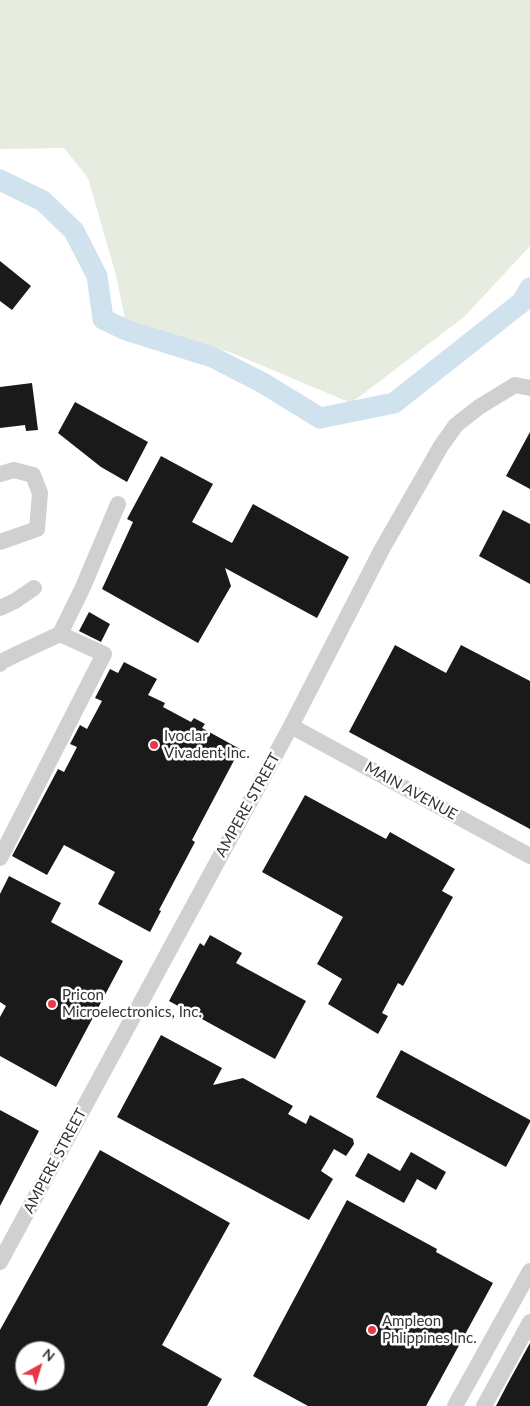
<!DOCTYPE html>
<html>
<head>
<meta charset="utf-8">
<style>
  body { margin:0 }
  #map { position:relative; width:530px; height:1406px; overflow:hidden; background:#fff; font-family:Lato,sans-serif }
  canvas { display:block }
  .north { position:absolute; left:15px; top:1341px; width:50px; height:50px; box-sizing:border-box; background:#fff; border:1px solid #adadad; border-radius:50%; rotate:39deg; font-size:14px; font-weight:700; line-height:20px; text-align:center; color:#333 }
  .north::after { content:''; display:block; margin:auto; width:18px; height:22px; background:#e63946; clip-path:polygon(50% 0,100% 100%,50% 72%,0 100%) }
</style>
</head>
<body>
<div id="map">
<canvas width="530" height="1406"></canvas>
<div class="north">N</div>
</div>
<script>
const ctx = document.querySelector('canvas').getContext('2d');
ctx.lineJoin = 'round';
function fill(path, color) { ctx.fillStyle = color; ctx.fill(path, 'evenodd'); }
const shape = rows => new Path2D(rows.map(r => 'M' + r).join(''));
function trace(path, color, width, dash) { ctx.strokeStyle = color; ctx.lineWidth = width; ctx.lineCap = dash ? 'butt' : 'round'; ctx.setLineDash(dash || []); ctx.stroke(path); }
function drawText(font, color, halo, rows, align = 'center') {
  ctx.font = font + ' Lato,sans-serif'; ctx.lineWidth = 5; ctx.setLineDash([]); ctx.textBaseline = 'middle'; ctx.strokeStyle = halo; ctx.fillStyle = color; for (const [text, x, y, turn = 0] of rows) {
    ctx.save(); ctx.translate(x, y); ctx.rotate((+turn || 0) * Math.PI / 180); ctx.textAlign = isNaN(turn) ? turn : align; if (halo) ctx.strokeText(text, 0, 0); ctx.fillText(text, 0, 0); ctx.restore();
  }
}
fill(shape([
  [0,0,530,0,530,246,464,317,351,403,232,353,125,319,116,275,88,178,64,148,0,149]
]), '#e6ecdf');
trace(shape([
  [0,180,43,201,74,231,97,276,103,319,126,330,212,357,263,383,320,418,394,403,522,302,530,288]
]), '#cfe2ee', 21);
fill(shape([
  [0,261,31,286,12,310,0,301],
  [32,383,38,430,26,431,25,425,0,428,0,387],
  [75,402,148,442,127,482,101,467,58,433],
  [530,432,530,489,506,476],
  [161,456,213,484,192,522,232,543,253,504,349,557,317,618,225,568,231,586,198,643,102,589,133,522,127,519],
  [503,510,530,524,530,584,479,556],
  [89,612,110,624,101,642,79,631],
  [395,645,446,673,461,645,530,681,530,829,349,732],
  [124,662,157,679,148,695,165,703,163,707,191,722,194,718,205,724,202,728,240,749,192,840,195,842,159,910,161,911,150,932,98,904,115,872,64,845,47,875,12,856,58,769,64,772,77,747,70,744,80,725,87,729,102,701,95,698,110,669,118,673],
  [305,795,386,839,390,832,455,869,442,891,453,897,403,986,398,983,382,1013,388,1016,378,1034,328,1004,342,979,317,964,343,917,262,872],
  [9,876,61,903,51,922,123,961,56,1087,0,1056,0,1017,6,1006,0,1002,0,894],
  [210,935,242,953,236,963,306,1001,275,1059,169,1001,200,943,204,946],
  [161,1035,222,1068,213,1085,243,1078,293,1106,288,1114,306,1124,310,1115,353,1139,354,1144,346,1156,334,1149,321,1171,333,1179,309,1220,117,1117],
  [401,1050,530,1120,530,1122,506,1167,376,1097],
  [0,1110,39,1131,0,1206],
  [100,1150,230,1223,162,1345,222,1379,207,1406,0,1406,0,1330],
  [25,1351,55,1351,55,1381,25,1381],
  [411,1152,446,1172,436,1190,417,1179,404,1203,355,1176,368,1153,400,1171],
  [347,1200,437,1249,436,1252,493,1283,426,1406,308,1406,253,1376],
  [530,1343,530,1406,496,1406,508,1383]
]), '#1a1a1a');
trace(shape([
  [0,474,14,470,33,475,40,493,37,529,0,542],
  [0,608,15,601,34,588],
  [60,634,83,587,118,504],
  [0,664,1,662,17,654,60,634,104,654,0,858],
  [291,726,530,856],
  [0,1262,291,726,382,549,441,446,456,425,479,407,515,385,530,388],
  [455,1406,530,1271],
  [484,1406,530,1322]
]), '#d0d0d0', 16);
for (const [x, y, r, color] of [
  [154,745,5,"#e63946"],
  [52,1004,5,"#e63946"],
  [372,1330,5,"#e63946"]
]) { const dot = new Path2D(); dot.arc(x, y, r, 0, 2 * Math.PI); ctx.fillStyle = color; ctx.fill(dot); trace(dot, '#fff', 2); }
drawText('15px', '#333', '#fff', [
  ["Ivoclar",164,736],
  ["Vivadent Inc.",164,753],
  ["Pricon",62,995],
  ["Microelectronics, Inc.",62,1012],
  ["Ampleon",382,1321],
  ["Phlippines Inc.",382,1338]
], 'left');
drawText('15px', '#333', '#fff', [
  ["MAIN AVENUE",411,791,29],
  ["AMPERE STREET",248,805,-61],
  ["AMPERE STREET",55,1161,-62]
]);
</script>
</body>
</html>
